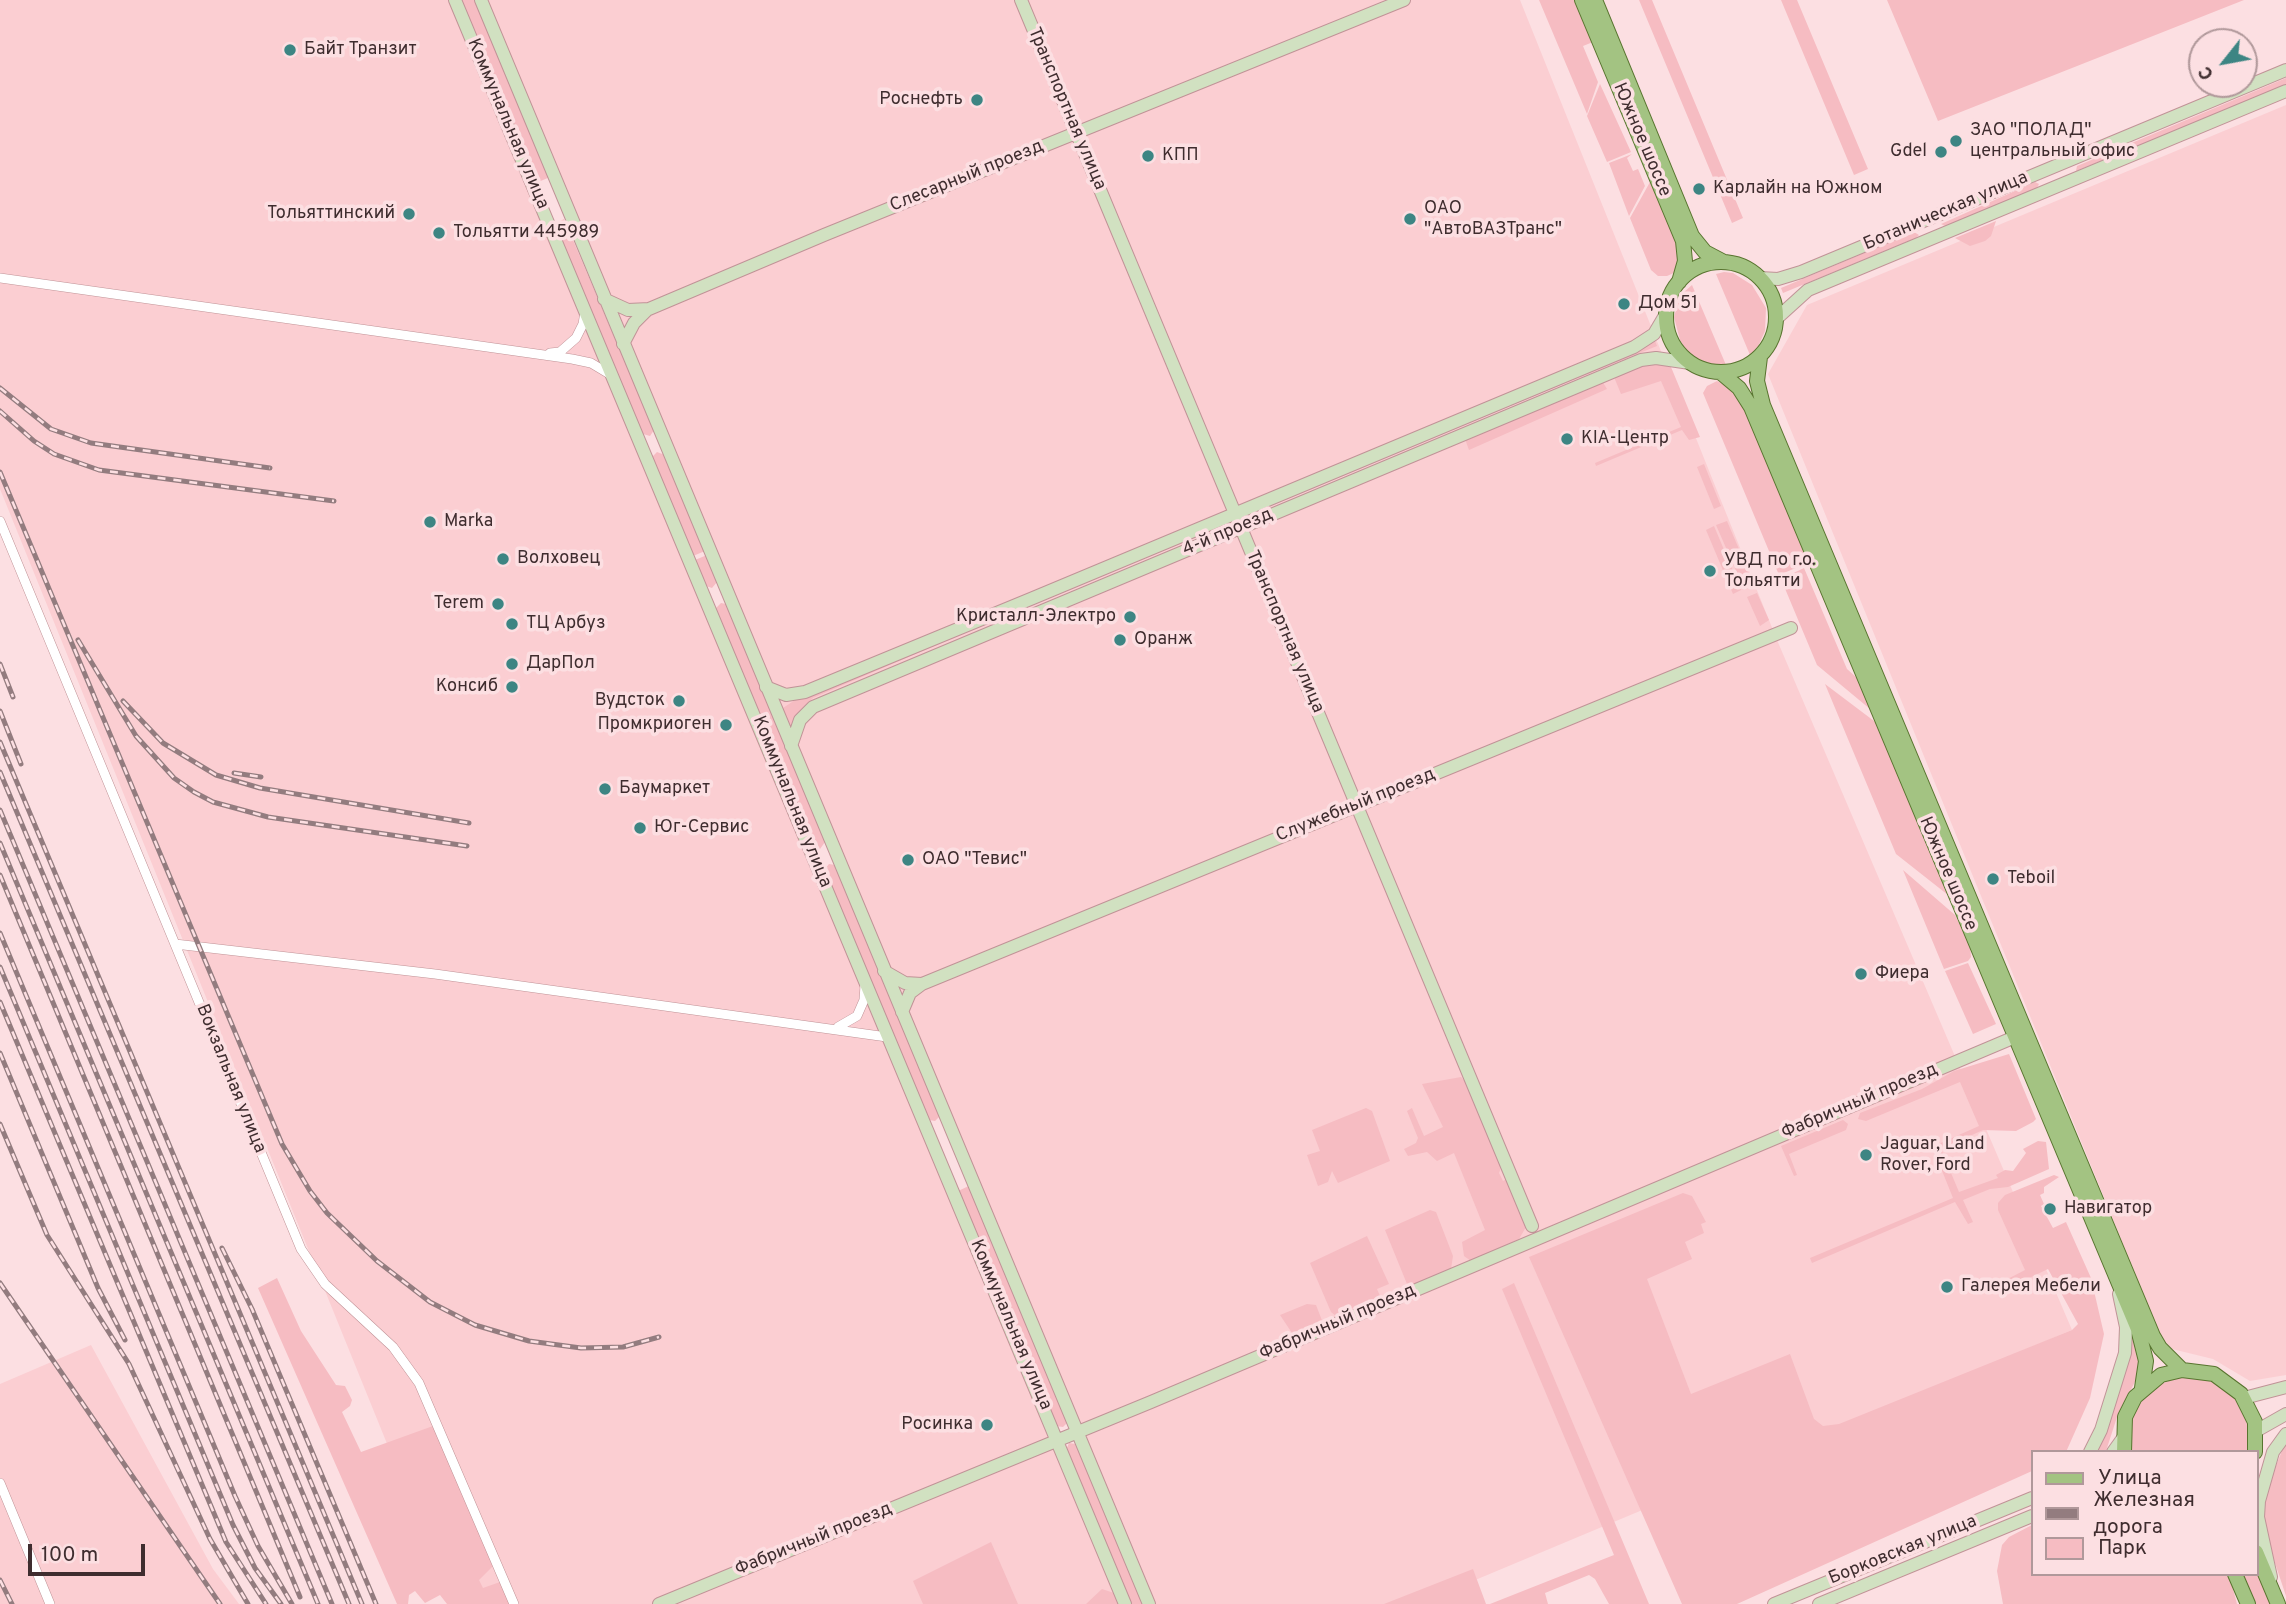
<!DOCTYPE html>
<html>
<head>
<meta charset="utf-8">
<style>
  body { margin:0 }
  #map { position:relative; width:2286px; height:1604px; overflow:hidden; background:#fcdfe2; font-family:Overpass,sans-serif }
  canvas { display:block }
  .legend { position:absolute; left:2031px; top:1450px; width:228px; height:126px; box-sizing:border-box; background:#fcdfe2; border:2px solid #b0989a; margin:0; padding:9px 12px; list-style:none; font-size:21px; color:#3f2d2f }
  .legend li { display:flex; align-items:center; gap:14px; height:35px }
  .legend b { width:35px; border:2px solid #b0989a }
  .north { position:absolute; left:2188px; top:28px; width:70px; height:70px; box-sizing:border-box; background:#fcdfe2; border:2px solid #b0989a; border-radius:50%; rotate:239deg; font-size:19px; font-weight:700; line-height:28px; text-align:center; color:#3f2d2f }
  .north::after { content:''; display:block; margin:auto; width:24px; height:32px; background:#3d8583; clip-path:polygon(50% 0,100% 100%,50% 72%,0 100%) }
  .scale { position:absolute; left:28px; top:1544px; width:117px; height:32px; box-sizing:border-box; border:4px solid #3f2d2f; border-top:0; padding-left:9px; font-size:21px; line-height:24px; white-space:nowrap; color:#3f2d2f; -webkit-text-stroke:5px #fcdfe2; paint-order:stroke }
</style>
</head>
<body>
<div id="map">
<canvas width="2286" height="1604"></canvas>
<ul class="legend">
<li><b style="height:9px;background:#a3c382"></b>Улица</li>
<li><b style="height:9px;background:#937c7f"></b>Железная дорога</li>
<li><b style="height:19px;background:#f6bcc2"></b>Парк</li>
</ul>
<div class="north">С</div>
<div class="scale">100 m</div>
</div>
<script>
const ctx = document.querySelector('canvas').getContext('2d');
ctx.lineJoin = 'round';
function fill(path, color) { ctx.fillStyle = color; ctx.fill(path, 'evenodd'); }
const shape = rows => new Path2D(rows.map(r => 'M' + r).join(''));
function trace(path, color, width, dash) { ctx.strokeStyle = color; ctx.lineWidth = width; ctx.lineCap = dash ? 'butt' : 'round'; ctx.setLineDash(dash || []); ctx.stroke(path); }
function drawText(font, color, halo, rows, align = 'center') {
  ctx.font = font + ' Overpass,sans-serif'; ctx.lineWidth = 7; ctx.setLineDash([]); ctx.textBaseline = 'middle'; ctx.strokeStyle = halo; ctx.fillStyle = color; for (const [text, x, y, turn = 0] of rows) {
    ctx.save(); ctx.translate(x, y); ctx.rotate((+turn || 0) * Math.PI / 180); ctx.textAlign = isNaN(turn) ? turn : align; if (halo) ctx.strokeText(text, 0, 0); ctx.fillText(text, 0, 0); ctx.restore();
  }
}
fill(shape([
  [0,0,455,0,1118,1604,452,1604,0,489],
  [486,0,1520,0,1777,640,2072,1330,1418,1604,1156,1604],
  [2286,105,2286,1375,2250,1381,2213,1359,2172,1349,2161,1337,1768,374,1807,305],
  [91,1345,213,1569,239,1604,0,1604,0,1384]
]), '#fbced2');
fill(shape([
  [460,0,476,0,550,177,536,183],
  [1539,0,1575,0,1593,42,1583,46,1598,82,1587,114],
  [1639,0,1652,0,1743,218,1732,223],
  [1781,0,1797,0,1868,169,1854,175],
  [1887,0,2244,0,1938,121],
  [2286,78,2286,86,2076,171,2077,166],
  [1600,84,1631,152,1607,162,1587,116],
  [1632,154,1627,158,1633,171,1638,169,1645,186,1629,216,1609,163],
  [1650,182,1676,242,1680,256,1676,272,1667,276,1658,276,1651,270,1630,218],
  [2035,182,2039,184,2037,188,1945,226,1941,224],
  [564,219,654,430,650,436,643,434,555,224],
  [1996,221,1991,236,1985,241,1970,246,1955,238],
  [1914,232,1919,235,1916,238,1783,293,1781,288],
  [1724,272,1733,273,1752,285,1766,308,1765,331,1756,351,1750,355,1716,274],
  [1692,285,1726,365,1714,367,1703,364,1686,350,1680,340,1674,317,1677,306,1684,292],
  [1655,341,1657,346,1416,444,1418,439],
  [1642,362,1671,367,1700,437,1689,440,1682,430,1596,466,1595,463,1681,427,1661,381,1621,394,1614,377],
  [1602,381,1607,389,1469,450,1465,439],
  [1717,381,1737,391,1810,562,1779,575,1703,393,1707,386],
  [657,452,665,455,705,551,693,556,652,457],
  [1704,464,1721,506,1714,509,1697,467],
  [1727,521,1754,584,1744,589,1716,525],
  [1714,526,1741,590,1733,594,1706,530],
  [707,555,717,582,712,588,706,586,695,560],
  [1804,568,1847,669,1857,678,1870,709,1817,665,1781,579],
  [1757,593,1769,620,1760,626,1747,597],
  [721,603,726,604,825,842,820,849,815,848,715,609],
  [1025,607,813,698,797,714,789,731,780,710,795,700],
  [1825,684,1878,724,1948,895,1896,854],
  [829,864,835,865,941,1115,935,1121,929,1120,824,870],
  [1903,870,1955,915,1970,945,1971,957,1968,961,1944,969],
  [1968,963,1996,1024,1973,1034,1945,971],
  [2009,1054,2036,1119,2033,1122,2016,1131,1983,1130,1941,1149,1959,1192,1998,1178,1996,1175,2005,1170,2013,1171,2026,1153,2023,1149,2038,1141,2046,1142,2049,1169,2008,1187,1990,1189,1963,1200,1973,1222,1968,1224,1955,1202,1812,1263,1810,1258,1953,1198,1928,1136,1934,1146,1979,1126,1960,1082,1866,1121,1858,1119,1860,1113,1922,1089,1954,1071],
  [1461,1077,1465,1081,1502,1165,1499,1173,1503,1181,1507,1179,1526,1227,1519,1239,1471,1261,1464,1256,1462,1242,1485,1230,1454,1153,1437,1161,1427,1152,1408,1156,1404,1149,1416,1143,1418,1138,1407,1111,1412,1108,1424,1136,1443,1127,1422,1084],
  [1366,1108,1372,1111,1390,1161,1338,1183,1332,1171,1328,1182,1318,1186,1307,1155,1320,1151,1312,1130],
  [1843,1120,1848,1124,1846,1130,1789,1154,1797,1175,1794,1176,1781,1146],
  [2054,1175,2059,1177,2044,1187,2044,1193,2040,1195,2044,1204,2041,1206,2053,1228,2066,1222,2091,1278,2104,1334,2090,1398,2066,1452,2032,1452,2032,1471,1737,1604,1682,1604,1529,1257,1683,1193,1692,1196,1706,1222,1701,1224,1704,1233,1685,1242,1692,1259,1647,1279,1691,1394,1790,1354,1814,1419,1823,1426,1839,1424,2072,1330,2078,1324,2048,1269,2000,1292,1996,1285,2025,1270,1998,1210,1998,1203,2005,1195],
  [971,1185,1067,1423,1063,1427,1056,1426,958,1191],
  [1430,1210,1436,1212,1453,1256,1451,1269,1413,1285,1407,1284,1385,1230],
  [1367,1236,1389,1284,1377,1289,1380,1296,1336,1316,1331,1312,1310,1263],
  [277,1278,301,1331,336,1385,345,1386,352,1400,350,1406,342,1412,361,1452,433,1426,493,1566,479,1580,483,1588,500,1582,510,1604,447,1604,440,1595,425,1603,415,1591,409,1595,408,1604,397,1604,258,1288],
  [1514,1283,1649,1604,1609,1604,1595,1579,1589,1575,1545,1593,1548,1604,1490,1604,1614,1555,1502,1289],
  [1307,1304,1316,1305,1323,1323,1294,1336,1280,1315],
  [2128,1322,2139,1349,2137,1378,2118,1414,2106,1451,2095,1452],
  [2198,1377,2218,1384,2234,1397,2245,1415,2249,1433,2247,1452,2131,1452,2132,1417,2142,1398,2158,1385,2177,1378],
  [2286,1441,2286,1596,2262,1524,2266,1490],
  [1069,1443,1076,1444,1144,1604,1130,1604,1066,1450],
  [2032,1525,2032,1574,2229,1574,2237,1604,2003,1604,1997,1571,2002,1545,2009,1537],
  [991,1542,1018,1604,923,1604,913,1581],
  [2256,1568,2271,1604,2255,1604,2243,1574,2256,1574],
  [1473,1569,1486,1604,1384,1604],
  [1102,1589,1114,1593,1118,1604,1086,1604]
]), '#f6bcc2');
const street = shape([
  [0,278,572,359,591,363,611,375],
  [550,353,560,352,576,338,583,324,585,312],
  [0,521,301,1249,325,1284,393,1347,419,1383,514,1604],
  [175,944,435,974,887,1037],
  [838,1027,857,1016,864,1000,865,985],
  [0,1483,50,1604]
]);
const secondary = shape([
  [455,0,1125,1604],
  [481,0,1149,1604],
  [1021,0,1532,1226],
  [1760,278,1778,279,1801,272,2286,70],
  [604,299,628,310,649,309,824,235,1404,0],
  [1776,319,1808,290,2286,91],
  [623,344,634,323,648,309],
  [766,687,786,695,805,692,1033,598,1634,347,1654,334,1667,312],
  [791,746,800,720,813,707,1641,360,1656,358,1690,363],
  [884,971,905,983,922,984],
  [902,1012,910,993,922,984,1791,628],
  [2244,1398,2286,1387],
  [2256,1431,2286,1414],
  [2090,1452,2101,1430,2125,1353,2126,1327,2119,1294],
  [2113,1452,2123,1438],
  [2271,1577,2258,1517,2259,1501,2273,1452,2286,1434],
  [659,1604,1151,1402,2015,1037],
  [1774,1604,2032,1498],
  [1819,1604,2032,1516]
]);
const primary = shape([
  [1582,0,1683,241,1685,261,1679,282],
  [1595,0,1692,236,1705,252,1724,262],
  '1666 317a55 55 0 1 1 110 0a55 55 0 1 1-110 0Z',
  [1760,357,1757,381,1763,405,2153,1336,2160,1348,2182,1370],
  [1720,372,1739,388,1751,407,2138,1329,2146,1361,2142,1388],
  [2124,1452,2125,1417,2135,1397,2161,1375,2182,1370,2214,1374,2241,1394,2255,1422,2255,1452],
  [2256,1552,2278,1604],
  [2235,1574,2248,1604]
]);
trace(street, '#c09397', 10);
trace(secondary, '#c09397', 14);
trace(primary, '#58742f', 16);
trace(street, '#fff', 9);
trace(secondary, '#d1e1c1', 12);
trace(primary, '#a3c382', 14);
const rail = shape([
  [0,388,51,429,91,443,270,468],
  [0,411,34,441,54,454,99,470,334,501],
  [0,472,282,1144,310,1191,327,1213,377,1261,430,1302,475,1325,529,1341,581,1348,623,1347,659,1337],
  [78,640,136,736,174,778,194,792,213,802,268,817,467,846],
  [0,664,13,697],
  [123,701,163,743,216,775,260,788,469,823],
  [0,711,21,764],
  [0,742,362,1604],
  [0,772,349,1604],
  [234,773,261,777],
  [0,810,332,1604],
  [0,843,318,1604],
  [0,875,300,1597],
  [0,933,235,1496,258,1546,292,1604],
  [0,967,233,1525,255,1568,281,1604],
  [0,1002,226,1542,266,1604],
  [0,1053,98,1288,125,1340],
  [0,1124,47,1235,129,1364,210,1539,248,1604],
  [222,1248,252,1309,376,1604],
  [0,1283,220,1604],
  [0,1580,12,1604]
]);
trace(rail, '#937c7f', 5);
trace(rail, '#fcdfe2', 2.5, [8]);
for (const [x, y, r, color] of [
  [290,50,7,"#3d8583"],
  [977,100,7,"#3d8583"],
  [1956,141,7,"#3d8583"],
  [1941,152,7,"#3d8583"],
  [1148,156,7,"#3d8583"],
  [1699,189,7,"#3d8583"],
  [409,214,7,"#3d8583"],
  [1410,219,7,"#3d8583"],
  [439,233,7,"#3d8583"],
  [1624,304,7,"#3d8583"],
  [1567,439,7,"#3d8583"],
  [430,522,7,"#3d8583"],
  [503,559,7,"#3d8583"],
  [1710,571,7,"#3d8583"],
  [498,604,7,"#3d8583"],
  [1130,617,7,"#3d8583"],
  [512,624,7,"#3d8583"],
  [1120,640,7,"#3d8583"],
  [512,664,7,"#3d8583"],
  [512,687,7,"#3d8583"],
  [679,701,7,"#3d8583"],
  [726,725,7,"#3d8583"],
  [605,789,7,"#3d8583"],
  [640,828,7,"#3d8583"],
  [908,860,7,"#3d8583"],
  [1993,879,7,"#3d8583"],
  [1861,974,7,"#3d8583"],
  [1866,1155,7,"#3d8583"],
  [2050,1209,7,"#3d8583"],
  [1947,1287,7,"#3d8583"],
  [987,1425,7,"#3d8583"]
]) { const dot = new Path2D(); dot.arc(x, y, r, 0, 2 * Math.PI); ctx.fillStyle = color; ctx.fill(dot); trace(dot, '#fcdfe2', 2.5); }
drawText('18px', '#3f2d2f', '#fcdfe2', [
  ["Байт Транзит",304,50],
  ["Роснефть",963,100,"right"],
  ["ЗАО \"ПОЛАД\"",1970,131],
  ["центральный офис",1970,152],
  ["Gdel",1927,152,"right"],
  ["КПП",1162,156],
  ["Карлайн на Южном",1713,189],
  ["ОАО",1424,209],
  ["\"АвтоВАЗТранс\"",1424,230],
  ["Тольяттинский",395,214,"right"],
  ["Тольятти 445989",453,233],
  ["Дом 51",1638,304],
  ["KIA-Центр",1581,439],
  ["Marka",444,522],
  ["Волховец",517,559],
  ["УВД по г.о.",1724,561],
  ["Тольятти",1724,582],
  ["Terem",484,604,"right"],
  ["Кристалл-Электро",1116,617,"right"],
  ["ТЦ Арбуз",526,624],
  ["Оранж",1134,640],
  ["ДарПол",526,664],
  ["Консиб",498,687,"right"],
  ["Вудсток",665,701,"right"],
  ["Промкриоген",712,725,"right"],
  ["Баумаркет",619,789],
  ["Юг-Сервис",654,828],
  ["ОАО \"Тевис\"",922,860],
  ["Teboil",2007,879],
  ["Фиера",1875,974],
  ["Jaguar, Land",1880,1145],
  ["Rover, Ford",1880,1166],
  ["Навигатор",2064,1209],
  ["Галерея Мебели",1961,1287],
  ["Росинка",973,1425,"right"]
], 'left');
drawText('18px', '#3f2d2f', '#fcdfe2', [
  ["Транспортная улица",1066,109,67],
  ["Коммунальная улица",507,124,67],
  ["Южное шоссе",1641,140,67],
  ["Слесарный проезд",967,177,-22],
  ["Ботаническая улица",1946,212,-23],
  ["4-й проезд",1228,533,-23],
  ["Транспортная улица",1284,632,67],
  ["Коммунальная улица",791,802,68],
  ["Служебный проезд",1356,806,-22],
  ["Южное шоссе",1947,874,67],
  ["Вокзальная улица",230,1079,68],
  ["Фабричный проезд",1860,1102,-23],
  ["Фабричный проезд",1338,1323,-23],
  ["Коммунальная улица",1010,1325,67],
  ["Фабричный проезд",814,1540,-22],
  ["Борковская улица",1903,1551,-22]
]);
</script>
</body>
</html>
